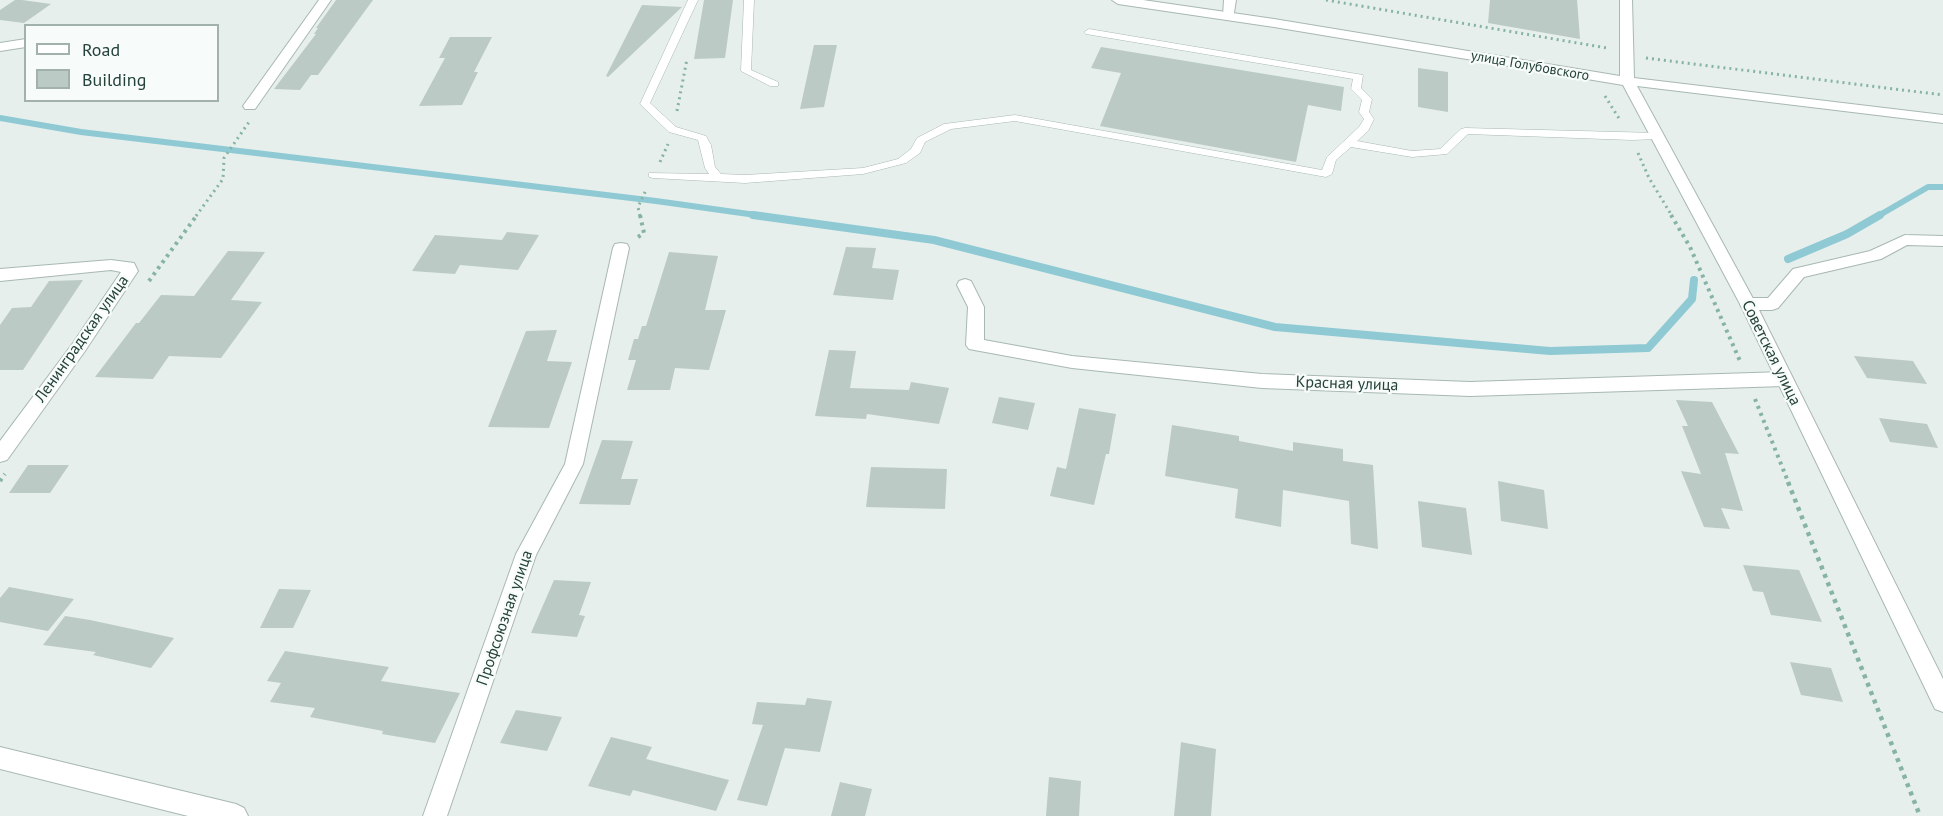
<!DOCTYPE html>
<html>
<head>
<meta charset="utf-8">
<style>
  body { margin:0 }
  #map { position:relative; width:1943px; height:816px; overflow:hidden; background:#e6efeb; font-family:"PT Sans",sans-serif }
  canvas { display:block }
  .legend { position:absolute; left:24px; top:24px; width:195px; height:78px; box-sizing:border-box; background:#f7fbf9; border:2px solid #a3b1ad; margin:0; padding:8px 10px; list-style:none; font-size:18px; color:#24423a }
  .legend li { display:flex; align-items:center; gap:12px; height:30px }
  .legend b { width:30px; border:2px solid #a3b1ad }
</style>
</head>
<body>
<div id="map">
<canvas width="1943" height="816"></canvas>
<ul class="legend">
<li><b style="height:8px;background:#fff"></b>Road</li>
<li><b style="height:16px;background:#bbcac4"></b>Building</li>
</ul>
</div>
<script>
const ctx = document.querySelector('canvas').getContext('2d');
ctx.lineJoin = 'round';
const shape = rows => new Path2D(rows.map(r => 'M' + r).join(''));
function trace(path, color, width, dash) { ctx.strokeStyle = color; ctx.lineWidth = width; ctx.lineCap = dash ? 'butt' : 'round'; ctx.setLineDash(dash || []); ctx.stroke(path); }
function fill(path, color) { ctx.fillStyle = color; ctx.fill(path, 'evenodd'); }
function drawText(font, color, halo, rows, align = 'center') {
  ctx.font = font + ' "PT Sans",sans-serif'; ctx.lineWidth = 4.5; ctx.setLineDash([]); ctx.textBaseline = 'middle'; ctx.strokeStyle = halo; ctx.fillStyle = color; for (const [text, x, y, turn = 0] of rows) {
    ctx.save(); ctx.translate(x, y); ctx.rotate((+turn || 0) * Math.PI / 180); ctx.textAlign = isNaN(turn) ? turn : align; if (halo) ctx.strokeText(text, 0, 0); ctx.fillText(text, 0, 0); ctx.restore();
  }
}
trace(shape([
  [0,118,81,132,656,201,763,216],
  [1878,216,1928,187,1943,187]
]), '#8ec9d4', 6);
trace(shape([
  [753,215,934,240,1275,327,1550,351,1648,348,1692,299,1694,280],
  [1788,259,1847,234,1880,215]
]), '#8ec9d4', 8);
fill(shape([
  [15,0,22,0,51,4,24,23,0,20,0,10],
  [336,0,373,0,318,75,311,75,300,90,274,89,316,34,314,34,318,28,316,28],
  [704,0,733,0,725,58,694,59],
  [1490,0,1577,0,1580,39,1488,23],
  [642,5,682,7,608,77,606,76],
  [450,37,492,37,474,72,478,72,462,105,419,106,445,58,439,58],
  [814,45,837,45,824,107,800,109],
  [1101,47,1344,87,1341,111,1308,105,1296,162,1100,126,1121,73,1091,68],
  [1418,68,1448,72,1448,112,1418,107],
  [507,232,539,235,518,270,460,265,455,274,412,271,435,235,502,240],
  [846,247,876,248,872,268,899,270,893,300,833,295],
  [228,251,265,252,231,300,262,302,221,358,169,356,153,379,95,377,136,323,139,323,161,295,194,296],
  [669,252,718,256,705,310,726,310,709,370,675,368,670,390,627,390,636,360,628,360,634,339,638,339,642,326,646,326],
  [83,280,23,370,0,370,0,325,12,308,31,307,49,281],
  [557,330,547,361,572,362,549,428,488,427,526,331],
  [829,350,856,351,850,388,909,390,911,382,949,388,939,424,867,414,866,419,815,416],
  [1854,356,1913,361,1927,384,1867,378],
  [999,397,1035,403,1028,430,992,423],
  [1676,400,1712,402,1739,454,1725,453,1743,511,1721,508,1730,529,1704,527,1681,471,1701,474,1682,426,1688,426],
  [1079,408,1116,414,1109,454,1106,454,1094,505,1050,496,1057,467,1066,469],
  [1879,418,1927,424,1938,448,1890,442],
  [1172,425,1239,436,1239,441,1293,451,1293,442,1343,449,1343,461,1373,465,1378,549,1351,544,1349,501,1283,490,1281,527,1235,518,1238,489,1165,476],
  [602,440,633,441,621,479,638,479,630,505,579,504],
  [28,465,69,465,50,493,9,493],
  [871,467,947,469,945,509,866,507],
  [1498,481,1544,490,1548,529,1501,521],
  [1418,501,1466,508,1472,555,1422,547],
  [1743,565,1799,570,1822,622,1771,615,1763,592,1753,591],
  [554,580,591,582,579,615,585,616,577,637,531,633],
  [9,587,74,599,48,631,0,622,0,598],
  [279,589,311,590,293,628,260,628],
  [65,616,90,620,174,638,151,668,93,655,96,652,43,645],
  [285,651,389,667,381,681,460,693,435,743,382,734,383,731,310,717,315,708,270,702,281,683,267,681],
  [1790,662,1831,668,1843,702,1801,695],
  [807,698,832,701,820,752,785,748,767,806,737,800,763,725,752,724,757,702,805,705],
  [516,710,562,717,547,751,500,743],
  [611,737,652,747,646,759,729,780,716,811,633,790,630,796,588,786],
  [1181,742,1216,749,1211,816,1174,816],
  [1049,777,1081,781,1079,816,1046,816],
  [840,782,872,789,865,816,831,816]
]), '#bbcac4');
const service = shape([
  [688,0,698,0,650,103,676,127,706,136,711,145,715,167,721,174,745,175,863,168,898,159,911,149,917,138,944,124,1015,115,1322,170,1327,157,1359,127,1364,119,1359,112,1362,100,1351,89,1353,79,1086,34,1084,32,1089,29,1363,75,1361,88,1372,99,1369,112,1374,119,1368,131,1357,141,1412,151,1440,149,1461,129,1465,128,1657,133,1662,136,1657,139,1632,140,1468,134,1447,154,1412,157,1351,147,1336,160,1332,174,1326,177,1015,121,951,129,925,142,920,153,906,163,863,174,745,183,653,178,649,177,649,173,709,174,705,168,698,140,669,132,640,104,688,0],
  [744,0,754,0,751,70,778,82,778,86,770,86,741,71,744,0]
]);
const minor = shape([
  [319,0,331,0,255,109,245,109,243,106,319,0],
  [1224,0,1236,0,1233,19,1229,20,1223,16,1224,0],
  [26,39,26,47,0,51,0,43,26,39],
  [1905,235,1943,236,1943,246,1907,245,1881,259,1804,277,1778,308,1772,310,1748,310,1742,308,1740,304,1742,300,1748,298,1768,298,1793,269,1870,251,1905,235],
  [621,243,627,244,629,248,583,464,536,555,447,816,423,816,516,554,565,464,613,248,615,244,621,243],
  [111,260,134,263,138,271,85,351,7,460,0,462,0,441,73,343,121,272,111,270,0,281,0,269,111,260],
  [965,279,971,281,984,307,984,340,1072,356,1262,374,1470,382,1784,372,1790,374,1793,379,1790,384,1784,386,1470,396,1262,388,1072,368,969,349,966,345,968,307,957,285,959,281,965,279],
  [0,747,236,804,244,808,248,816,188,816,0,769,0,747]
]);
const tertiary = shape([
  [1112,0,1143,0,1274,19,1620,76,1620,0,1632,0,1634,78,1943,115,1943,123,1637,86,1756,304,1943,679,1943,712,1935,709,1740,304,1623,85,1274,27,1118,4,1112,0]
]);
trace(service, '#a8b8b2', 1);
trace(minor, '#a8b8b2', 2);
trace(tertiary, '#a8b8b2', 2);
trace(shape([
  [1326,0,1607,48],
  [1646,58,1943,95],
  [1605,96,1620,120],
  [677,111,687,59],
  [1638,153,1649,178,1672,216],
  [660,162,668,144],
  [196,216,223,179,224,158,249,122],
  [640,216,638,207,646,190]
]), '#86b3a5', 3, [2, 4]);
trace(shape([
  [1671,215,1690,247,1740,361],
  [638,237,644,233,640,215],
  [149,281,197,215],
  [1755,399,1789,484],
  [0,481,5,474]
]), '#86b3a5', 4, [3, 4.5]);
trace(shape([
  [1788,482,1920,816]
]), '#86b3a5', 4.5, [4, 5]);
fill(service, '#fff');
fill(minor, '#fff');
fill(tertiary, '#fff');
drawText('14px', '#24423a', '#f7fbf9', [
  ["улица Голубовского",1530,66,10]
]);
drawText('16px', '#24423a', '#f7fbf9', [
  ["Ленинградская улица",82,339,-55],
  ["Советская улица",1771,353,64],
  ["Красная улица",1347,384,2],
  ["Профсоюзная улица",505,618,-71]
]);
</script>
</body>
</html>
